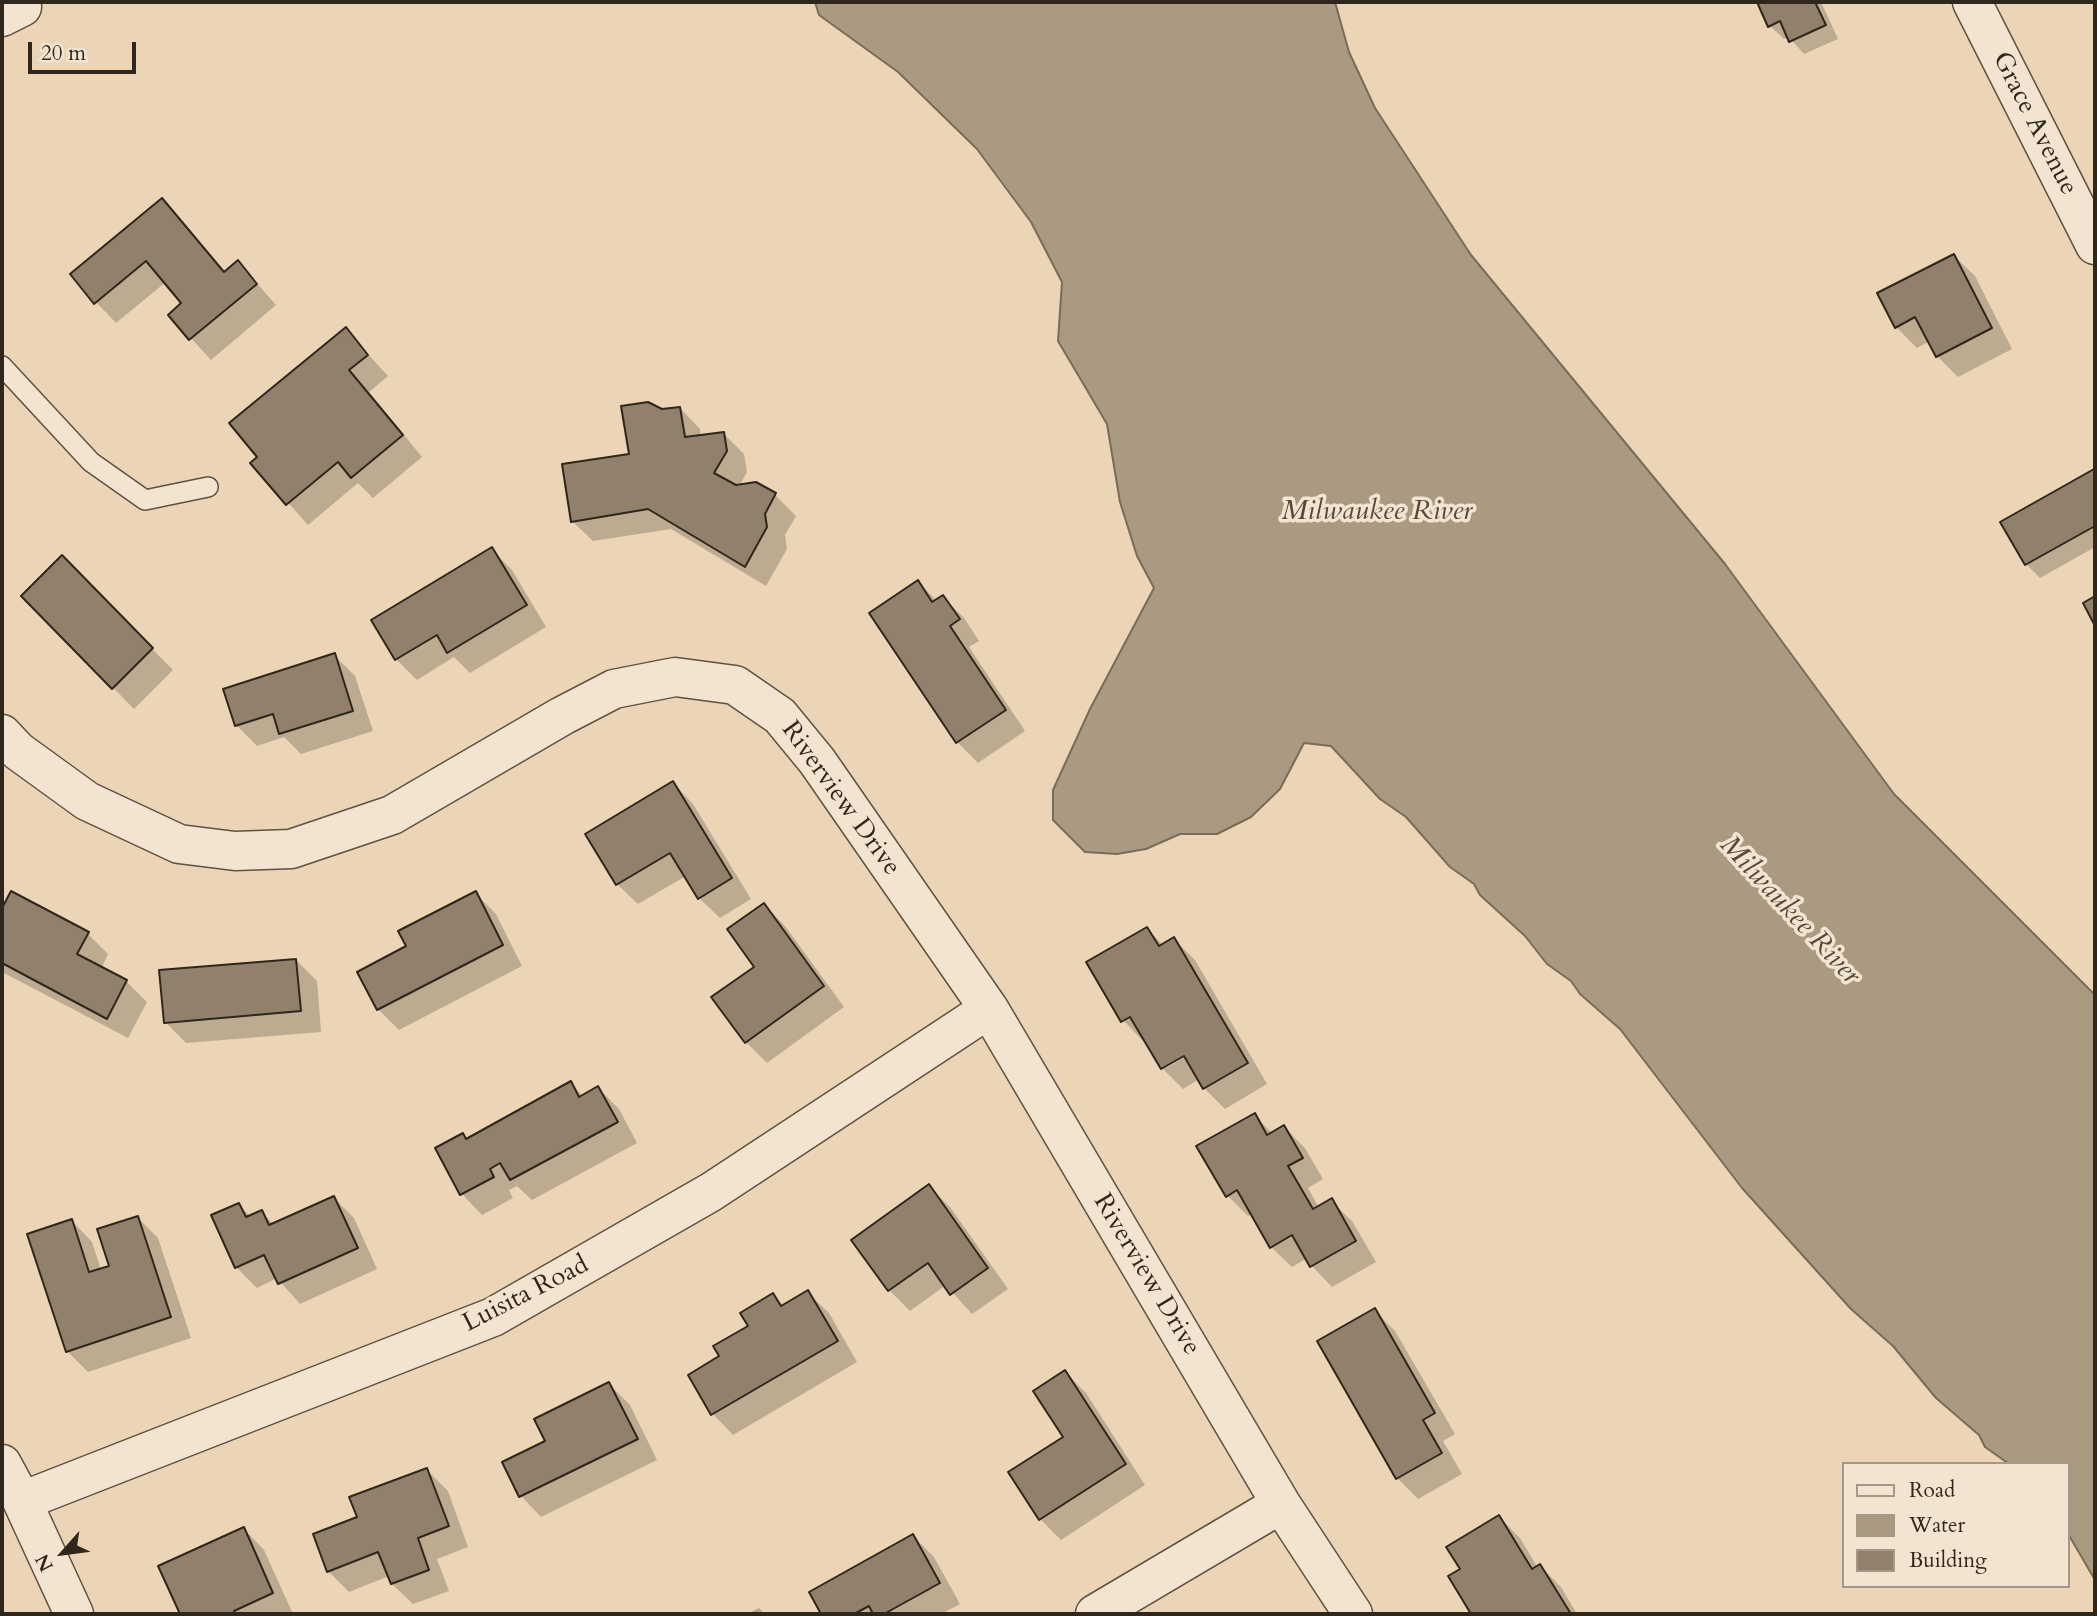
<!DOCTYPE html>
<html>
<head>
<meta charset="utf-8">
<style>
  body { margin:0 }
  #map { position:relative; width:2097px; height:1616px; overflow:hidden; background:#ebd5b6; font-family:Cardo,serif }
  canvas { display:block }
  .frame { position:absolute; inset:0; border:4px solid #2f261c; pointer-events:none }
  .legend { position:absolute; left:1842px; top:1462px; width:228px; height:126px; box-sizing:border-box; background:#f2e4d0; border:2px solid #a49888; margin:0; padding:9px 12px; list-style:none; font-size:21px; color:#2f261c }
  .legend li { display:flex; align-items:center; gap:14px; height:35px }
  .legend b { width:35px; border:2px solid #a49888 }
  .north { position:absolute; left:28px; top:1518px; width:70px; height:70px; -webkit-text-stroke:5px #f2e4d0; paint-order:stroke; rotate:242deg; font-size:19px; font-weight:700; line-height:28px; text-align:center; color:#2f261c }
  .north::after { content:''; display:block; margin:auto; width:24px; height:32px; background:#2f261c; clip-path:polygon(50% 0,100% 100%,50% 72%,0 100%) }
  .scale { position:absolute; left:28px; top:42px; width:108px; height:32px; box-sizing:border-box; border:4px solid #2f261c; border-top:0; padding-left:9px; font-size:21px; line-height:24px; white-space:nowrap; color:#2f261c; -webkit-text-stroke:5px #f2e4d0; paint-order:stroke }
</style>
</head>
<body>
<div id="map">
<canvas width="2097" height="1616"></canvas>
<div class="frame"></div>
<ul class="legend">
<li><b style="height:9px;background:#f2e4d0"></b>Road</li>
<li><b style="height:19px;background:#ab9a82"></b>Water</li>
<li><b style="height:19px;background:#91816c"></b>Building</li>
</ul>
<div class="north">N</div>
<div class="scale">20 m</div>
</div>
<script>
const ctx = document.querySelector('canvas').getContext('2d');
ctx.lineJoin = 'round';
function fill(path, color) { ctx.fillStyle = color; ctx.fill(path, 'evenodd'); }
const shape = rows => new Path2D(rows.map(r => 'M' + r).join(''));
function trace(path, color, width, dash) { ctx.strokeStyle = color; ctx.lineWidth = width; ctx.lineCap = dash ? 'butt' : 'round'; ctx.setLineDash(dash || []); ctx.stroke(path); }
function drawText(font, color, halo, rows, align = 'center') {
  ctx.font = font + ' Cardo,serif'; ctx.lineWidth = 7; ctx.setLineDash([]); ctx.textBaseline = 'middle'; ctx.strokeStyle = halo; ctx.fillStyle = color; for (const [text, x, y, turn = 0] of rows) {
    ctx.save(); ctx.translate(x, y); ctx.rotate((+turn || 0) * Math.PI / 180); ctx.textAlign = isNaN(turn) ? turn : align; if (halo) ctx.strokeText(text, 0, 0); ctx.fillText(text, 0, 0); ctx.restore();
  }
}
const water = shape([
  [815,2,1335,2,1349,52,1375,108,1471,255,1725,564,1894,794,2095,995,2095,1580,2067,1532,2067,1464,2009,1464,1985,1447,1979,1435,1936,1398,1893,1346,1851,1309,1742,1188,1620,1029,1580,994,1571,981,1547,964,1525,936,1480,895,1474,884,1450,867,1406,817,1380,799,1331,746,1304,743,1280,789,1251,817,1217,834,1180,834,1146,849,1117,854,1085,852,1053,820,1053,790,1090,709,1154,588,1137,556,1120,502,1107,424,1058,341,1062,282,1031,222,977,149,898,72,819,15,815,2]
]);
fill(water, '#ab9a82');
trace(water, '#796c59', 2);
fill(shape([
  [1759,2,1821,2,1838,39,1804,54,1789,37,1784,39,1770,26],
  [162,200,182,221,225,272,238,262,276,305,211,360,170,315,184,304,166,282,116,323,96,302],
  [1954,256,1975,276,2012,349,1958,377,1937,356,1930,341,1917,348,1896,327],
  [345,329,388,376,369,392,422,457,373,498,358,483,308,525,253,463,260,457],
  [680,408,700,429,701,437,723,433,744,454,747,472,739,487,775,495,796,516,785,535,787,549,766,586,671,529,593,541,572,521,631,456,662,411],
  [2094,471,2095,547,2040,578,2026,564,2003,522],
  [491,549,512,570,546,627,470,673,454,657,417,680,396,659],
  [62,558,173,670,134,709,23,596],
  [918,582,937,601,943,597,964,618,979,641,969,647,1025,731,978,763,957,742],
  [334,655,355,676,373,731,301,754,284,737,257,746,236,725],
  [673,783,693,804,751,899,720,918,699,898,686,876,638,904,617,884],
  [475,893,496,914,522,966,399,1030,378,1009,409,947],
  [11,894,88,934,108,954,101,969,126,981,147,1002,128,1038,2,972,2,912],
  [764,905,785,926,844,1007,767,1063,746,1042],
  [1147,929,1163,945,1174,939,1195,960,1267,1084,1225,1109,1204,1088,1199,1079,1183,1089,1162,1068,1145,1040,1143,1041,1123,1020],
  [1190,1050,1192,1053,1166,1068,1166,1064],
  [296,960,317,981,321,1032,186,1043,165,1022],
  [571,1084,583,1096,598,1088,619,1109,637,1143,532,1200,517,1186,509,1190,513,1198,482,1215,462,1194,467,1140],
  [1254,1115,1273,1134,1284,1127,1305,1148,1323,1179,1308,1188,1319,1208,1331,1201,1352,1221,1376,1262,1332,1287,1312,1266,1307,1258,1292,1267,1271,1247,1252,1214,1248,1216,1227,1195],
  [929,1187,950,1207,1008,1289,972,1314,946,1285,910,1311,889,1290],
  [334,1198,354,1218,377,1269,300,1304,277,1278,257,1288,236,1267,239,1205,251,1217,262,1212,274,1225],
  [138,1218,158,1238,191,1338,88,1372,67,1351,72,1221,92,1242,101,1270,111,1267],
  [808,1293,829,1313,857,1362,733,1435,713,1414,722,1357,750,1327,773,1295,784,1306],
  [1374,1310,1395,1331,1455,1434,1443,1441,1462,1474,1418,1499,1397,1478,1319,1342],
  [1065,1372,1086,1393,1145,1485,1061,1540,1040,1519,1066,1437],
  [609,1384,630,1405,657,1460,541,1517,521,1496,504,1463,547,1442],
  [427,1470,448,1491,468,1547,437,1559,449,1591,413,1604,392,1584,389,1576,349,1592,328,1571,359,1518],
  [1499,1517,1520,1538,1538,1568,1540,1566,1561,1587,1577,1614,1474,1614,1451,1577,1462,1570],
  [244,1529,264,1550,293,1614,182,1614,161,1567],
  [913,1536,934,1557,960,1604,941,1614,823,1614,811,1593],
  [759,1608,765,1614,746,1614]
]), '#0003');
const building = shape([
  [1757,2,1815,2,1826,25,1789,42,1780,21,1768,27,1757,2],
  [162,198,224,272,238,260,257,284,189,340,168,315,181,303,146,261,94,304,70,274,162,198],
  [1954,254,1992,328,1936,357,1915,317,1895,328,1877,293,1954,254],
  [346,327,368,355,349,370,403,435,351,478,338,462,286,505,250,463,257,457,229,423,346,327],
  [648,402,662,409,680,407,685,437,724,432,727,451,714,473,736,485,756,482,776,493,765,514,767,527,745,567,648,509,571,522,562,464,629,454,621,406,648,402],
  [2094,469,2095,526,2025,565,2000,522,2094,469],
  [492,547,527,605,447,653,437,635,395,660,371,620,492,547],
  [62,555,153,648,112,689,21,596,62,555],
  [918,580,932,602,943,595,960,619,950,626,1006,710,956,743,869,613,918,580],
  [2095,596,2095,626,2083,603,2095,596],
  [335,653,353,711,279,734,273,714,235,726,223,689,335,653],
  [673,781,732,878,698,899,670,853,616,885,585,834,673,781],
  [11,891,89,932,77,954,127,980,107,1019,2,963,2,908,11,891],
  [476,891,503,945,377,1010,357,972,406,946,398,931,476,891],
  [764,903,824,986,745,1043,711,997,754,967,727,929,764,903],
  [1147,927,1159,946,1174,937,1248,1063,1203,1089,1184,1056,1161,1069,1130,1017,1121,1022,1086,962,1147,927],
  [296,959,301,1011,164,1023,159,970,296,959],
  [571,1081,579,1097,598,1086,618,1122,510,1180,500,1163,490,1169,494,1177,460,1195,435,1148,463,1133,466,1139,571,1081],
  [1255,1113,1267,1135,1284,1125,1303,1158,1288,1166,1313,1209,1332,1198,1356,1241,1310,1267,1292,1235,1270,1248,1237,1190,1226,1197,1196,1146,1255,1113],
  [929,1184,988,1268,950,1295,928,1263,888,1291,851,1240,929,1184],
  [334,1196,358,1248,278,1284,264,1255,235,1268,211,1215,239,1203,246,1217,262,1210,269,1225,334,1196],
  [138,1216,171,1317,66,1352,27,1234,72,1219,89,1272,109,1266,97,1229,138,1216],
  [808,1290,838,1341,711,1415,688,1375,719,1356,713,1346,748,1326,740,1313,773,1293,781,1306,808,1290],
  [1375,1308,1435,1413,1423,1420,1442,1453,1396,1479,1317,1341,1375,1308],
  [1065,1370,1126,1464,1039,1520,1008,1472,1063,1437,1033,1391,1065,1370],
  [609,1382,638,1439,519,1497,502,1462,545,1441,534,1419,609,1382],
  [427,1468,449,1526,418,1538,429,1570,391,1584,378,1552,327,1572,313,1534,357,1517,349,1497,427,1468],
  [1499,1515,1532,1569,1540,1564,1571,1614,1471,1614,1448,1576,1460,1569,1446,1547,1499,1515],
  [244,1527,273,1593,234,1611,236,1614,180,1614,158,1566,244,1527],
  [913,1534,940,1583,884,1614,873,1614,869,1606,854,1614,821,1614,809,1592,913,1534]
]);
fill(building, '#91816c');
trace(building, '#2f261c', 2);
const service = shape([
  [2,366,91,462,145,500,208,487]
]);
const minor = shape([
  [1972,2,2095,245],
  [2,734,18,751,87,801,179,844,235,851,291,849,392,815,562,716,614,689,675,677,735,685,780,716,817,761,989,1009,1281,1504,1353,1614],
  [2,1464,22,1501,74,1614],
  [22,1501,493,1317,711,1192,989,1009],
  [1095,1614,1281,1504]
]);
const tertiary = shape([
  [2,17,22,7]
]);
trace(service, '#5e5242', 22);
trace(minor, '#5e5242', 41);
trace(tertiary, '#5e5242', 41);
trace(service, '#f2e4d0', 19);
trace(minor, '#f2e4d0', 38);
trace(tertiary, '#f2e4d0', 38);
drawText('26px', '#2f261c', '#f2e4d0', [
  ["Grace Avenue",2034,124,63],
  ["Riverview Drive",840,799,54],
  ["Riverview Drive",1146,1275,59],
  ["Luisita Road",526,1295,-27]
]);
drawText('italic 28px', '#54493b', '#f2e4d0', [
  ["Milwaukee River",1377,513],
  ["Milwaukee River",1789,911,47]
]);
</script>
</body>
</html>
